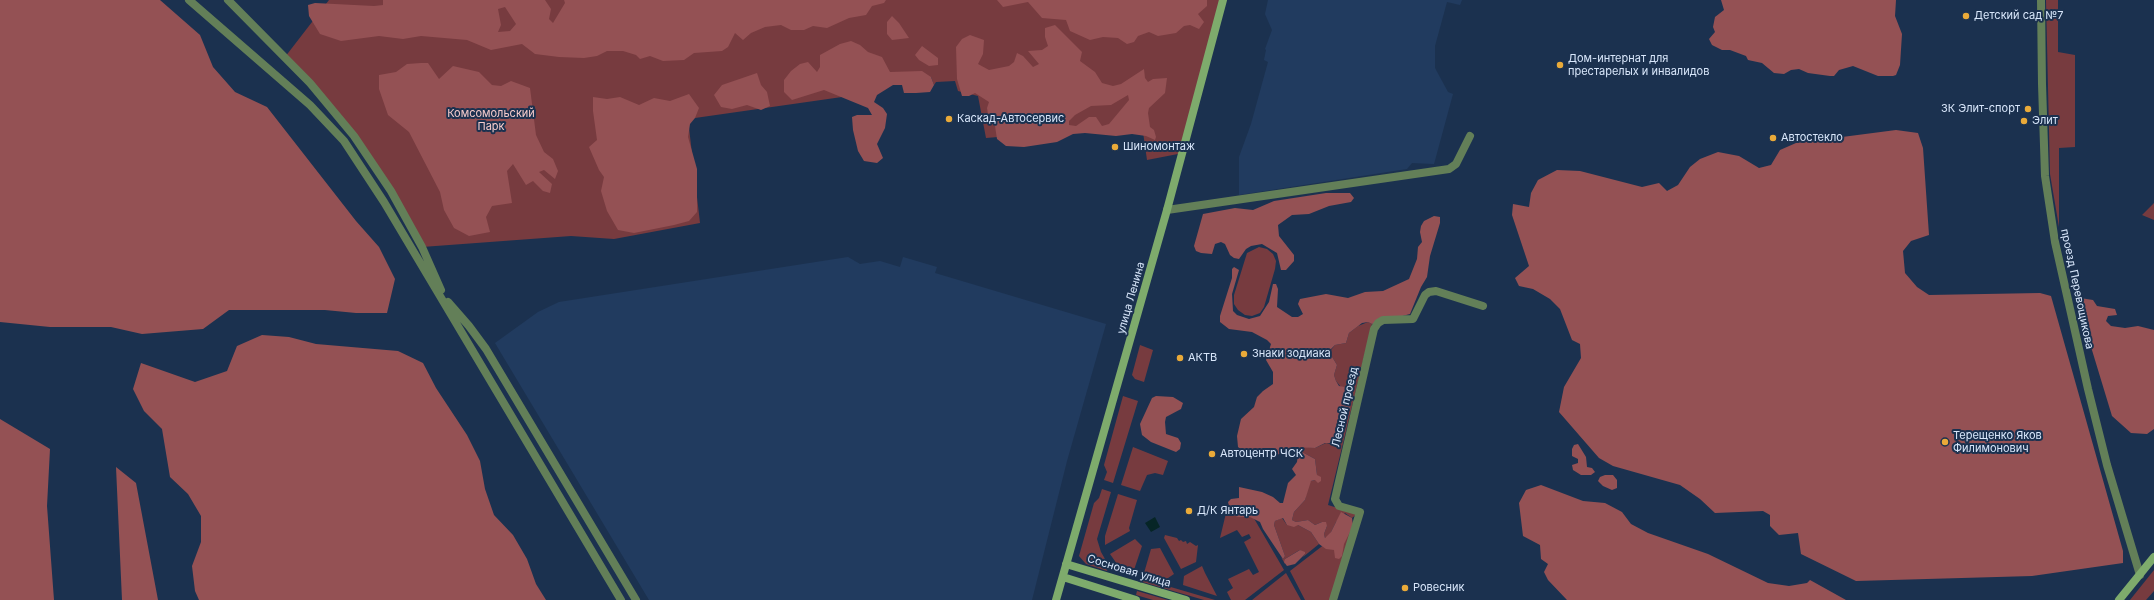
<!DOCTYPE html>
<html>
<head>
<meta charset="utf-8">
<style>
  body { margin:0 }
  canvas { display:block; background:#1b314f }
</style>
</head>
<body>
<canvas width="2154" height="600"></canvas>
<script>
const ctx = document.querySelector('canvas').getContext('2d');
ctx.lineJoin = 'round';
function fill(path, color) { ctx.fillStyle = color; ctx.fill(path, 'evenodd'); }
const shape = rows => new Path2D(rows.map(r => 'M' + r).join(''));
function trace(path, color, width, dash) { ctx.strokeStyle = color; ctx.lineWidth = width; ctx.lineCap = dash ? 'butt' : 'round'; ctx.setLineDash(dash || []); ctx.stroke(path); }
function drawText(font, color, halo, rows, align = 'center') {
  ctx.font = font + ' Inter,sans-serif'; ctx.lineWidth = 4; ctx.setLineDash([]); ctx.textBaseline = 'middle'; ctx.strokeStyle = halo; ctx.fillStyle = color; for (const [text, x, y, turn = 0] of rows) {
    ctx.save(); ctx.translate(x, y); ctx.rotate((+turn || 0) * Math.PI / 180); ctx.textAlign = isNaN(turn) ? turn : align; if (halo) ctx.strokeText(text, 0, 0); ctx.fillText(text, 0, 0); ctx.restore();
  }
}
fill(shape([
  [1268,0,1462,0,1460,5,1447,2,1435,46,1435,68,1448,92,1453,94,1434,164,1412,163,1407,169,1239,195,1239,157,1251,124,1268,62,1264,60,1266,50,1265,49,1272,30,1265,14],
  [848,257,860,264,880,261,900,267,903,257,937,267,935,273,1106,324,1067,461,1032,600,649,600,495,343,538,312,559,302]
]), '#213b5f');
fill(shape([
  [329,0,1223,0,1183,153,1147,160,1142,125,986,138,978,96,958,91,955,81,936,82,934,85,931,77,869,84,870,93,688,119,700,223,614,239,571,236,422,247,354,136,285,57],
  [2046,0,2058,0,2058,52,2075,55,2075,147,2059,148,2059,227,2050,174],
  [2154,203,2154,220,2142,215],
  [1259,247,1267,249,1273,254,1276,261,1275,269,1264,307,1260,313,1252,316,1245,315,1238,310,1234,304,1234,295,1247,253],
  [1368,322,1372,324,1328,505,1357,514,1352,518,1345,513,1336,522,1329,536,1325,538,1324,534,1327,526,1322,522,1315,525,1308,520,1296,522,1292,520,1294,512,1305,500,1308,484,1311,481,1315,480,1317,475,1315,459,1302,452,1298,454,1289,451,1299,446,1315,448,1326,443,1331,444,1343,436,1345,419,1350,408,1349,397,1336,381,1334,375,1337,365,1331,355,1331,350,1335,345,1346,343,1349,333,1358,326],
  [1140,345,1153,350,1144,382,1135,379,1132,375],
  [1123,396,1138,401,1113,483,1104,480,1107,472,1104,465],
  [1133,447,1168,461,1163,475,1155,473,1147,475,1140,491,1121,485],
  [1102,489,1111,492,1097,539,1101,552,1109,566,1107,571,1086,564,1079,556,1094,503,1099,498],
  [1118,494,1137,500,1129,528,1130,531,1105,545,1105,536],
  [1227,509,1252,515,1284,570,1245,600,1231,600,1227,592,1233,588,1228,579,1249,569,1253,575,1259,572,1244,542,1251,538,1249,534,1242,537,1237,530,1220,538],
  [1282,518,1287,525,1298,525,1311,532,1319,544,1303,557,1305,554,1300,550,1298,551,1285,559,1285,564,1281,557,1283,559,1285,556,1274,525,1275,521],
  [1356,520,1330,600,1305,600,1290,571],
  [1165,535,1177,538,1179,541,1181,540,1183,542,1186,541,1187,544,1190,542,1196,546,1198,545,1196,562,1181,569,1164,538],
  [1135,539,1142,546,1134,570,1117,564,1110,554],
  [1160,548,1174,574,1165,580,1144,573,1151,549],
  [1202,566,1205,573,1217,596,1183,585,1184,576],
  [2154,570,2154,591,2146,600,2130,600],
  [1286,573,1301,600,1252,600],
  [1140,578,1215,600,1204,600,1139,581],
  [1137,591,1168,600,1153,600,1136,595]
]), '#773b3f');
fill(shape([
  [0,0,160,0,200,35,213,67,235,92,267,107,356,221,379,247,395,279,387,313,356,313,325,310,229,310,203,329,142,334,111,327,50,327,0,322],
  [383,0,545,0,551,9,549,19,553,23,565,3,564,0,886,0,884,3,872,6,866,15,849,18,827,28,813,26,804,30,791,30,781,25,765,27,751,33,743,40,735,33,728,47,722,51,694,53,684,60,663,61,650,56,640,59,636,55,623,51,607,51,597,56,584,58,559,57,535,54,522,44,491,50,467,40,421,36,403,39,379,36,341,41,320,34,309,16,308,5,315,3,374,6,383,5],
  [505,7,516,24,510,31,498,32,501,25,498,9],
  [997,0,1207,0,1207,6,1198,14,1204,22,1199,29,1190,25,1184,26,1176,33,1158,36,1149,32,1138,36,1134,42,1127,44,1118,38,1103,37,1090,40,1070,31,1066,20,1042,18,1028,2,1003,7],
  [1721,0,1896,0,1895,16,1902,34,1900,65,1896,75,1893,76,1878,76,1853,66,1839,70,1834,76,1830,76,1808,73,1799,69,1791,70,1784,74,1774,73,1762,63,1748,60,1746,56,1730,50,1722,50,1712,45,1709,39,1715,32,1713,27,1715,17,1724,10],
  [892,16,899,23,909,38,892,40,887,34,887,22],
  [1055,25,1082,52,1080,61,1095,72,1102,83,1113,86,1121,84,1144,69,1145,78,1148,82,1153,79,1167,78,1165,93,1149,108,1148,113,1150,127,1154,130,1156,137,1155,140,1146,136,1132,134,1116,136,1085,133,1073,134,1057,142,1024,147,1006,146,997,139,995,126,989,121,987,108,989,102,975,93,969,96,962,96,957,79,956,47,962,39,970,35,984,40,983,54,978,64,989,70,1009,66,1014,62,1017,53,1023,56,1033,67,1039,64,1028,51,1042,50,1048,46,1045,37,1045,28],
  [1128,95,1129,100,1109,124,1102,126,1096,117,1089,117,1076,126,1069,125,1069,121,1075,115,1091,106,1111,105],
  [851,41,860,45,868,52,882,57,890,72,922,71,931,77,934,85,930,92,916,93,904,93,902,85,893,85,877,95,874,102,883,108,887,114,885,128,877,144,883,158,877,163,864,161,858,151,853,130,852,117,857,115,872,115,868,108,824,90,792,100,784,92,784,80,791,71,800,64,808,62,817,72,820,67,820,55,840,44],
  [922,46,938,58,938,65,929,66,919,60,915,55],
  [421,63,428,63,439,79,453,66,479,72,492,85,501,86,511,81,530,88,536,135,544,152,553,159,558,171,555,179,544,170,539,172,552,184,550,193,543,191,533,181,526,185,513,164,507,171,512,203,492,206,486,217,490,232,469,236,454,228,444,210,440,192,409,132,388,115,379,89,379,75,396,72,407,64],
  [757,73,761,85,767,92,770,106,761,110,747,105,732,109,721,107,714,95,722,85],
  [689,94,699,108,695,118,690,124,688,137,697,169,697,212,689,221,674,225,634,233,618,230,607,211,601,191,604,177,599,170,589,147,597,140,593,111,593,97,607,99,620,97,639,105,654,98,670,101],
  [1896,130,1918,133,1923,148,1929,235,1911,241,1903,251,1905,273,1917,287,1929,295,2040,293,2051,296,2123,551,2123,563,2032,576,1856,581,1801,554,1798,533,1779,535,1770,526,1770,515,1763,511,1715,513,1700,499,1680,485,1613,466,1599,458,1559,412,1564,387,1581,358,1580,344,1572,340,1560,309,1550,299,1533,289,1519,286,1515,278,1529,266,1512,215,1513,204,1529,207,1531,193,1538,180,1557,170,1580,171,1642,187,1659,183,1667,191,1678,185,1690,167,1700,159,1718,152,1739,156,1759,168,1771,165,1780,150,1796,143],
  [1326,193,1350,193,1354,198,1351,202,1329,206,1309,214,1292,215,1278,225,1279,236,1294,255,1294,261,1286,270,1281,270,1277,253,1262,244,1251,246,1246,249,1239,259,1234,258,1230,255,1225,244,1221,242,1215,244,1212,254,1201,253,1196,251,1194,246,1203,214,1235,208,1253,210,1274,201],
  [1434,216,1440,217,1440,223,1430,256,1427,277,1421,287,1410,314,1372,324,1368,322,1362,323,1349,333,1346,343,1335,345,1331,349,1331,355,1337,365,1334,375,1336,381,1339,386,1345,387,1349,397,1350,408,1347,413,1341,440,1337,443,1325,443,1315,448,1293,447,1275,456,1259,450,1242,450,1238,447,1237,436,1241,419,1254,407,1257,397,1263,391,1273,384,1273,372,1266,360,1271,344,1267,340,1252,332,1229,329,1220,322,1220,316,1232,278,1232,269,1234,267,1239,270,1232,294,1233,311,1237,315,1249,319,1260,316,1269,302,1273,284,1276,284,1278,289,1277,307,1292,317,1298,317,1303,314,1298,304,1300,299,1326,294,1348,298,1365,292,1383,291,1409,279,1417,259,1418,247,1422,242,1420,232,1421,226,1424,221],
  [2080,298,2093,300,2097,306,2115,309,2117,315,2108,316,2106,321,2111,326,2125,328,2138,326,2154,330,2154,429,2147,434,2131,433,2112,416,2078,304],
  [262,335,289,337,316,344,398,351,423,363,436,388,467,435,480,461,485,489,494,515,513,535,527,559,536,584,546,600,199,600,195,591,192,566,201,542,201,516,188,494,170,477,162,429,144,411,133,389,141,363,195,382,227,371,237,346],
  [1156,396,1173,397,1183,403,1181,409,1166,417,1165,422,1166,434,1178,438,1181,443,1180,449,1176,452,1151,442,1142,435,1140,424,1152,398],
  [0,419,50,449,47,506,54,600,0,600],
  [1578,444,1586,457,1587,467,1592,468,1595,472,1591,475,1581,475,1573,470,1572,465,1578,463,1578,459,1572,456,1572,449,1574,445],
  [1302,452,1315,459,1317,475,1321,477,1321,481,1318,483,1315,480,1311,481,1305,500,1294,512,1292,520,1296,522,1308,520,1315,525,1322,522,1326,522,1327,526,1324,534,1325,538,1331,532,1341,512,1352,518,1353,526,1344,544,1342,556,1339,559,1335,558,1334,550,1326,549,1319,544,1311,532,1298,525,1294,527,1287,525,1283,518,1275,521,1274,525,1285,556,1283,559,1263,529,1260,522,1250,517,1238,517,1231,514,1228,502,1231,499,1239,498,1239,487,1262,492,1273,497,1280,503,1283,503,1288,483,1296,475,1292,469,1297,462,1298,454],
  [116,467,136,483,158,600,122,600],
  [1605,475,1613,475,1617,480,1617,488,1612,490,1603,486,1598,481,1600,477],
  [1541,485,1583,501,1605,503,1622,512,1631,524,1648,533,1708,554,1768,583,1789,586,1807,583,1810,580,1846,600,1567,600,1548,580,1544,572,1548,564,1541,559,1540,545,1523,536,1519,503,1526,490],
  [1300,550,1305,552,1305,554,1295,564,1287,566,1284,562,1285,559]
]), '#945154');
fill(shape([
  [1155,517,1160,527,1151,532,1145,523]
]), '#062526');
trace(shape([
  [189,0,310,105,344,141,384,202,621,600],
  [228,0,310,83,354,136,391,191,422,247,441,290],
  [2041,0,2042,84,2045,176,2055,242,2088,389,2107,465,2140,575],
  [1167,210,1449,169,1456,164,1470,136],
  [448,302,469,326,486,349,636,600],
  [1333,600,1360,512,1339,506,1335,499,1374,329,1378,323,1383,320,1413,319,1425,295,1429,292,1436,291,1483,306]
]), '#637f58', 8);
trace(shape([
  [1066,564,1186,600],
  [1063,577,1136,600],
  [1056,600,1167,210,1223,0],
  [2119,600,2154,557]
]), '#7eab6c', 8);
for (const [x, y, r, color] of [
  [1966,16,4,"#eaaa39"],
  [1560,65,4,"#eaaa39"],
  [2028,109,4,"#eaaa39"],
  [949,119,4,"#eaaa39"],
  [2024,121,4,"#eaaa39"],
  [1773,138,4,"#eaaa39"],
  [1115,147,4,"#eaaa39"],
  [1244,354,4,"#eaaa39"],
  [1180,358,4,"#eaaa39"],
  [1945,442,4,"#eaaa39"],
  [1212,454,4,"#eaaa39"],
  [1189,511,4,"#eaaa39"],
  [1405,588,4,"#eaaa39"]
]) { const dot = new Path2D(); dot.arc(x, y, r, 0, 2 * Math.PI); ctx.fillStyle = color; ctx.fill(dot); trace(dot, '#1b314f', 1.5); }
drawText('11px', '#d8e6fa', '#1b314f', [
  ["Детский сад №7",1974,16],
  ["Дом-интернат для",1568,59],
  ["престарелых и инвалидов",1568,72],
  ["ЗК Элит-спорт",2020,109,"right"],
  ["Каскад-Автосервис",957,119],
  ["Элит",2032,121],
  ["Автостекло",1781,138],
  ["Шиномонтаж",1123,147],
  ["Знаки зодиака",1252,354],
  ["АКТВ",1188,358],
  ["Терещенко Яков",1953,436],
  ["Филимонович",1953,449],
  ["Автоцентр ЧСК",1220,454],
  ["Д/К Янтарь",1197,511],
  ["Ровесник",1413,588]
], 'left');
drawText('11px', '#f5cbcb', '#1b314f', [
  ["Комсомольский",491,114],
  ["Парк",491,127]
]);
drawText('11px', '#d8e6fa', '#1b314f', [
  ["проезд Перевощикова",2077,289,78],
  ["улица Ленина",1131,298,-74],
  ["Лесной проезд",1345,407,-77],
  ["Сосновая улица",1129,571,17]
]);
</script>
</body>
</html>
